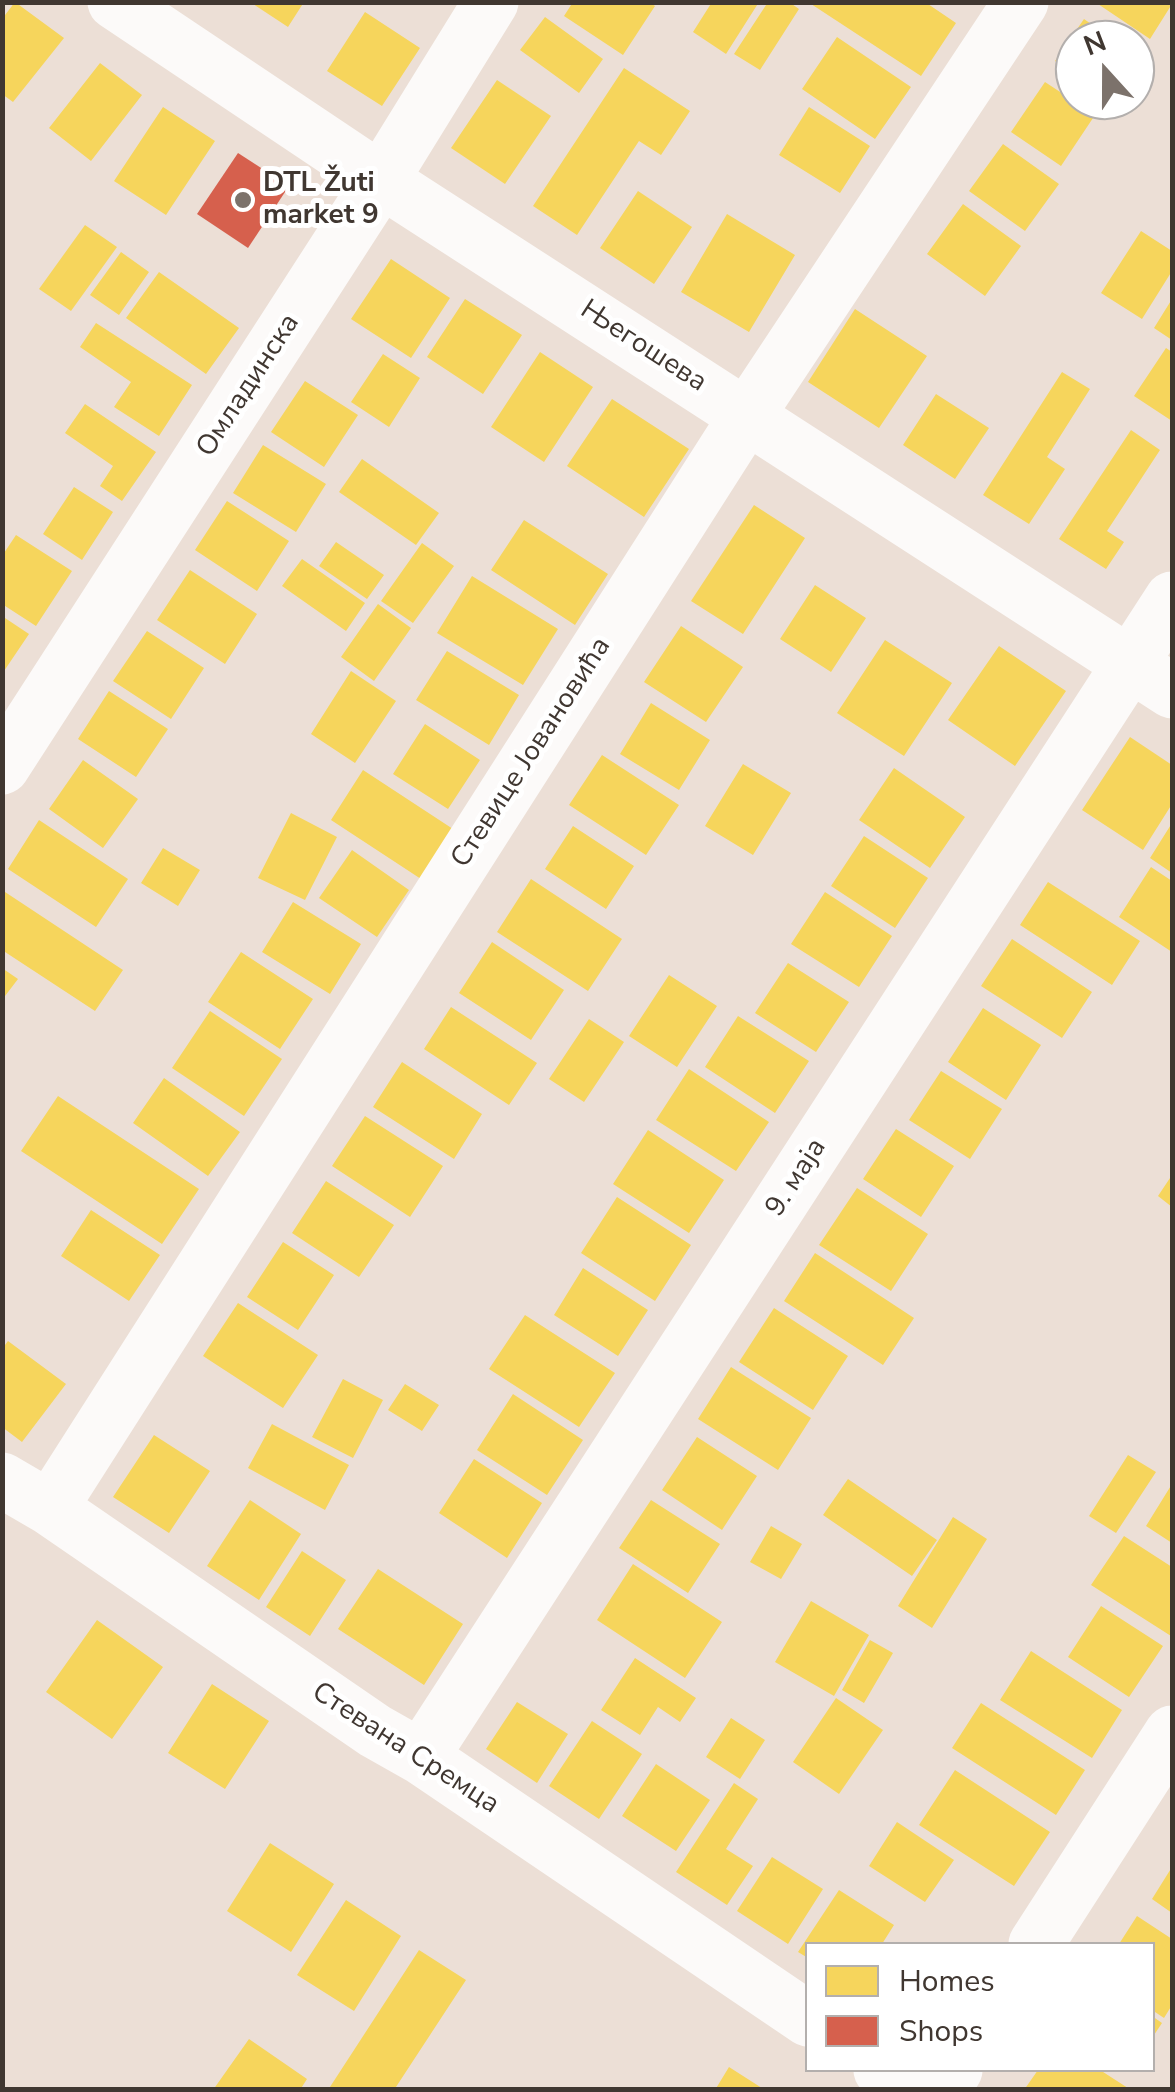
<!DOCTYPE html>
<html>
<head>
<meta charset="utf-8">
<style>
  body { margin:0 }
  #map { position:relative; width:1175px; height:2092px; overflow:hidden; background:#ecdfd6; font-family:"Nunito Sans",sans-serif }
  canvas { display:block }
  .frame { position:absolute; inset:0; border:5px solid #403731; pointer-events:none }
  .legend { position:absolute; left:805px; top:1942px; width:350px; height:130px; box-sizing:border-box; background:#fff; border:2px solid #b3afad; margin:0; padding:12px 18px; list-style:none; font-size:30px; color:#403731 }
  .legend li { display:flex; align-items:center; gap:20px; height:50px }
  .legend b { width:50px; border:2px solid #b3afad }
  .north { position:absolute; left:1055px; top:20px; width:100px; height:100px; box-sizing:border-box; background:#fff; border:2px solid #b3afad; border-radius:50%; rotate:339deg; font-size:28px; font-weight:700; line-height:40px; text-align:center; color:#403731 }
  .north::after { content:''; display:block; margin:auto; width:35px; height:45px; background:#7c726b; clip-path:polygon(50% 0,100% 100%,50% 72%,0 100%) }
</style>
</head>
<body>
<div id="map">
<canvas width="1175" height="2092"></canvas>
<div class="frame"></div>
<ul class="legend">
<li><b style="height:28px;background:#f6d55c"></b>Homes</li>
<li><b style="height:28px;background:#d6604d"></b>Shops</li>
</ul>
<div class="north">N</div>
</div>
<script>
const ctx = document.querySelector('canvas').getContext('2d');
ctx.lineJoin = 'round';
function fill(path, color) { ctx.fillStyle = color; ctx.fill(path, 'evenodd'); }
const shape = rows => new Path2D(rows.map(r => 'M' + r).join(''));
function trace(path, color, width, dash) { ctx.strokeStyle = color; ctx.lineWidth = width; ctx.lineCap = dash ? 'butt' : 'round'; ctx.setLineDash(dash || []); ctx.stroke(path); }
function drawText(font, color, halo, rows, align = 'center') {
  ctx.font = font + ' "Nunito Sans",sans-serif'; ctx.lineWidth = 10; ctx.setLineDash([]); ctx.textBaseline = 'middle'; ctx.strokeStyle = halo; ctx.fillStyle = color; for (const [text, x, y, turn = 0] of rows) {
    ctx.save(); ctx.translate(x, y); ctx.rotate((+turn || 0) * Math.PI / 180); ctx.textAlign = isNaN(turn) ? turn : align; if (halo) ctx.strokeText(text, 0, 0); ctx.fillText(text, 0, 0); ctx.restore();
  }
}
fill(shape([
  [15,2,64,38,13,102,2,94,2,19],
  [250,2,304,2,288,27],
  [573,2,649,2,655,6,623,55,564,16],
  [712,2,759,2,726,54,693,32],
  [768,2,789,2,799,9,760,70,734,54],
  [808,2,925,2,956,23,921,76],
  [1095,2,1172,2,1172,4,1150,39],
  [365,12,420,48,382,106,327,71],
  [545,17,603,59,579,93,520,50],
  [1084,19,1114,40,1075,40,1075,74,1055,61],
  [837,37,911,87,875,139,802,89],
  [100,63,142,95,91,161,49,128],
  [624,68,690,111,661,155,639,141,577,235,533,206],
  [497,80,551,116,505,184,451,148],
  [1045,82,1095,115,1061,166,1011,132],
  [163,107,215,141,166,215,114,181],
  [809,107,870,146,840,193,779,155],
  [1003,144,1059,184,1025,231,969,191],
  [638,191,692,227,654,284,600,248],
  [963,204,1021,246,985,296,927,254],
  [727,214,795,255,749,332,681,292],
  [85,225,117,247,71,311,39,289],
  [1141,231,1172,251,1172,271,1142,319,1101,293],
  [121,252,149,272,119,315,90,295],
  [391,259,450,298,411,358,351,319],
  [159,272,239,328,206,374,126,318],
  [465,299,522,335,483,394,427,357],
  [1172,299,1172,340,1154,328],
  [855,309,927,356,879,428,808,382],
  [96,323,192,385,159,436,114,407,131,382,80,347],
  [1166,348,1172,352,1172,421,1134,396],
  [540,352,593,387,544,462,491,427],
  [383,354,420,378,389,427,351,402],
  [1062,372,1090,389,1047,457,1065,469,1029,524,983,495],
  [305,381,358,415,324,467,271,432],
  [936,394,989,428,955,479,903,445],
  [612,399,689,449,644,517,567,466],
  [85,404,156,452,122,501,100,486,113,466,65,433],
  [1131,430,1160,450,1107,531,1124,542,1106,569,1059,539],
  [263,445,326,484,296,532,233,493],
  [362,459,439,513,416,545,339,492],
  [74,487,113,512,82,560,43,534],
  [227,501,289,541,257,591,195,550],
  [754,505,805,538,743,634,691,601],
  [524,520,608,574,575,625,491,570],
  [16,535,72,571,36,626,2,604,2,556],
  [336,542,384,575,367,599,319,566],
  [422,543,454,566,413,623,381,601],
  [302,559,365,603,346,631,282,586],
  [190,570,257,614,225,664,157,620],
  [472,576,558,629,523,685,437,633],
  [815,585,866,618,831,672,780,639],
  [378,604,411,628,374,681,341,657],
  [2,616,29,634,2,674],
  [681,626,743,667,706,722,644,682],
  [147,631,204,668,171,719,113,681],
  [885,640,952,683,904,756,837,713],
  [999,646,1066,691,1015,766,948,720],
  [447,651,519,695,489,745,416,700],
  [351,671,396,701,355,763,311,734],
  [109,691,168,729,136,777,78,739],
  [651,703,710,740,679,790,620,754],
  [425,724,480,760,448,809,393,774],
  [1130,737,1172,765,1172,804,1143,850,1082,810],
  [602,755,679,805,646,855,569,805],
  [83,760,138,799,103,848,49,809],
  [743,764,791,793,753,855,705,826],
  [894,768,965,817,930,868,859,820],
  [363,770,453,829,421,879,331,820],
  [291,813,337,837,305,900,258,878],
  [39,820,128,879,96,927,8,869],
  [1172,823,1172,873,1150,858],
  [573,826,634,866,606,909,545,869],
  [864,836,928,878,895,928,831,886],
  [163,848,200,870,178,906,141,883],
  [352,850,409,890,377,937,319,898],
  [1151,867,1172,881,1172,952,1119,917],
  [531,879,622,939,588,991,497,932],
  [1048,882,1140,941,1112,985,1020,925],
  [2,890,123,970,95,1011,2,950],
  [825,892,892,936,859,987,791,944],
  [293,902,361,944,330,994,262,952],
  [1012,939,1092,992,1062,1038,981,986],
  [492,942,564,990,531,1040,459,993],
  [241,952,313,999,280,1049,208,1002],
  [788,963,849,1002,816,1052,755,1013],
  [2,968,18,979,2,1000],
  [669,975,717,1006,677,1067,629,1036],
  [451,1007,537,1063,509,1105,424,1049],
  [983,1008,1041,1045,1006,1100,948,1062],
  [210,1011,282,1059,244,1116,172,1068],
  [738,1016,809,1061,775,1113,705,1067],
  [589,1019,624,1042,584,1102,549,1079],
  [402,1062,482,1114,454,1159,373,1107],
  [689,1069,769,1122,736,1171,656,1120],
  [941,1071,1002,1109,970,1159,909,1120],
  [164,1078,240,1132,208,1176,133,1123],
  [58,1096,199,1189,162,1244,21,1151],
  [365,1116,443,1166,410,1217,332,1166],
  [896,1129,954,1166,921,1217,863,1179],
  [648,1130,724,1180,689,1233,613,1184],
  [1172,1175,1172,1207,1158,1196],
  [326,1181,394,1225,359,1277,292,1233],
  [857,1188,928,1234,891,1291,819,1245],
  [617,1197,691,1245,655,1301,581,1253],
  [91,1210,160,1255,129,1301,61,1256],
  [283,1242,334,1275,298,1330,247,1297],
  [815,1253,914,1318,883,1365,784,1301],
  [583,1268,648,1310,618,1356,554,1315],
  [238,1303,318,1355,283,1408,203,1356],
  [774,1308,848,1356,813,1410,739,1362],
  [525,1315,615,1373,579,1427,489,1369],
  [8,1341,66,1384,22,1442,2,1427,2,1349],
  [731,1367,811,1418,778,1470,698,1419],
  [343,1379,383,1400,353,1458,312,1437],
  [405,1384,439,1405,422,1431,388,1410],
  [513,1394,583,1440,547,1495,477,1450],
  [272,1424,349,1465,325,1510,248,1468],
  [154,1435,210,1471,169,1533,113,1497],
  [697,1437,757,1476,722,1530,662,1490],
  [1128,1455,1156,1472,1116,1533,1089,1516],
  [474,1459,542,1503,507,1558,439,1513],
  [848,1479,937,1540,912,1576,823,1515],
  [1172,1484,1172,1543,1146,1526],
  [250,1500,301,1534,259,1600,207,1566],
  [651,1500,720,1544,688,1593,619,1548],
  [953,1517,987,1539,932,1628,898,1606],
  [771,1526,802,1544,781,1579,750,1562],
  [1124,1536,1172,1567,1171,1636,1091,1585],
  [302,1551,346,1580,310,1636,266,1607],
  [633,1564,722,1622,685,1678,597,1620],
  [378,1569,463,1624,424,1685,338,1629],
  [811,1601,869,1635,834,1696,775,1662],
  [1101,1606,1163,1646,1129,1697,1068,1657],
  [97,1620,163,1667,112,1739,46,1692],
  [870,1640,893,1653,864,1703,842,1690],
  [1031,1651,1122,1710,1092,1758,1000,1700],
  [635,1658,696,1698,680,1722,658,1707,640,1735,601,1710],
  [212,1684,269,1721,225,1789,168,1753],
  [836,1698,883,1730,839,1794,793,1762],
  [517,1702,568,1734,537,1783,486,1749],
  [981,1703,1085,1770,1056,1815,952,1748],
  [731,1718,765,1740,740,1779,706,1757],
  [592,1721,642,1754,599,1819,549,1786],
  [656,1764,710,1800,676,1851,622,1816],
  [955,1770,1050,1832,1014,1886,919,1825],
  [734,1783,758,1799,726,1849,753,1866,727,1905,676,1872],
  [897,1822,954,1860,925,1902,869,1866],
  [270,1843,334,1884,291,1952,227,1911],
  [772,1857,823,1889,788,1944,737,1911],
  [1172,1867,1172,1913,1152,1899],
  [839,1890,894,1925,882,1944,808,1944,808,1958,798,1952],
  [346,1900,401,1936,354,2011,297,1975],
  [1137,1916,1172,1939,1172,2005,1164,2018,1152,2010,1152,1944,1119,1944],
  [419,1950,466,1980,394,2090,328,2090],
  [1152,2016,1162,2023,1152,2038],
  [249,2039,307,2079,300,2090,213,2090],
  [729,2067,765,2090,715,2090],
  [1038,2070,1100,2070,1131,2090,1024,2090]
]), '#f6d55c');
fill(shape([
  [238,153,289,186,248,248,197,214]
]), '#d6604d');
trace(shape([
  [115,2,381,180,1172,691],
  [2,767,381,180,491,2],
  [2,1480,50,1508,375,1731,421,1757,808,2019],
  [50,1508,748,414,1021,2],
  [421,1757,1172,599],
  [1036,1944,1172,1733],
  [881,2070,911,2090],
  [941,2090,955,2070]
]), '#fcfaf9', 55);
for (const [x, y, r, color] of [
  [243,200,10,"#7c726b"]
]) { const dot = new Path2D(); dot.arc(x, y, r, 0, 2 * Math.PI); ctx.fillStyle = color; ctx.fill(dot); trace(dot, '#fff', 4); }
drawText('bold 28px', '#403731', '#fff', [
  ["DTL Žuti",263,184],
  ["market 9",263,216]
], 'left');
drawText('28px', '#403731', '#fff', [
  ["Његошева",643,347,33],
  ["Омладинска",249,386,-57],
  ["Стевице Јовановића",532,753,-57],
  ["9. маја",797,1178,-57],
  ["Стевана Сремца",405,1749,33]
]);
</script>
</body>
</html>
